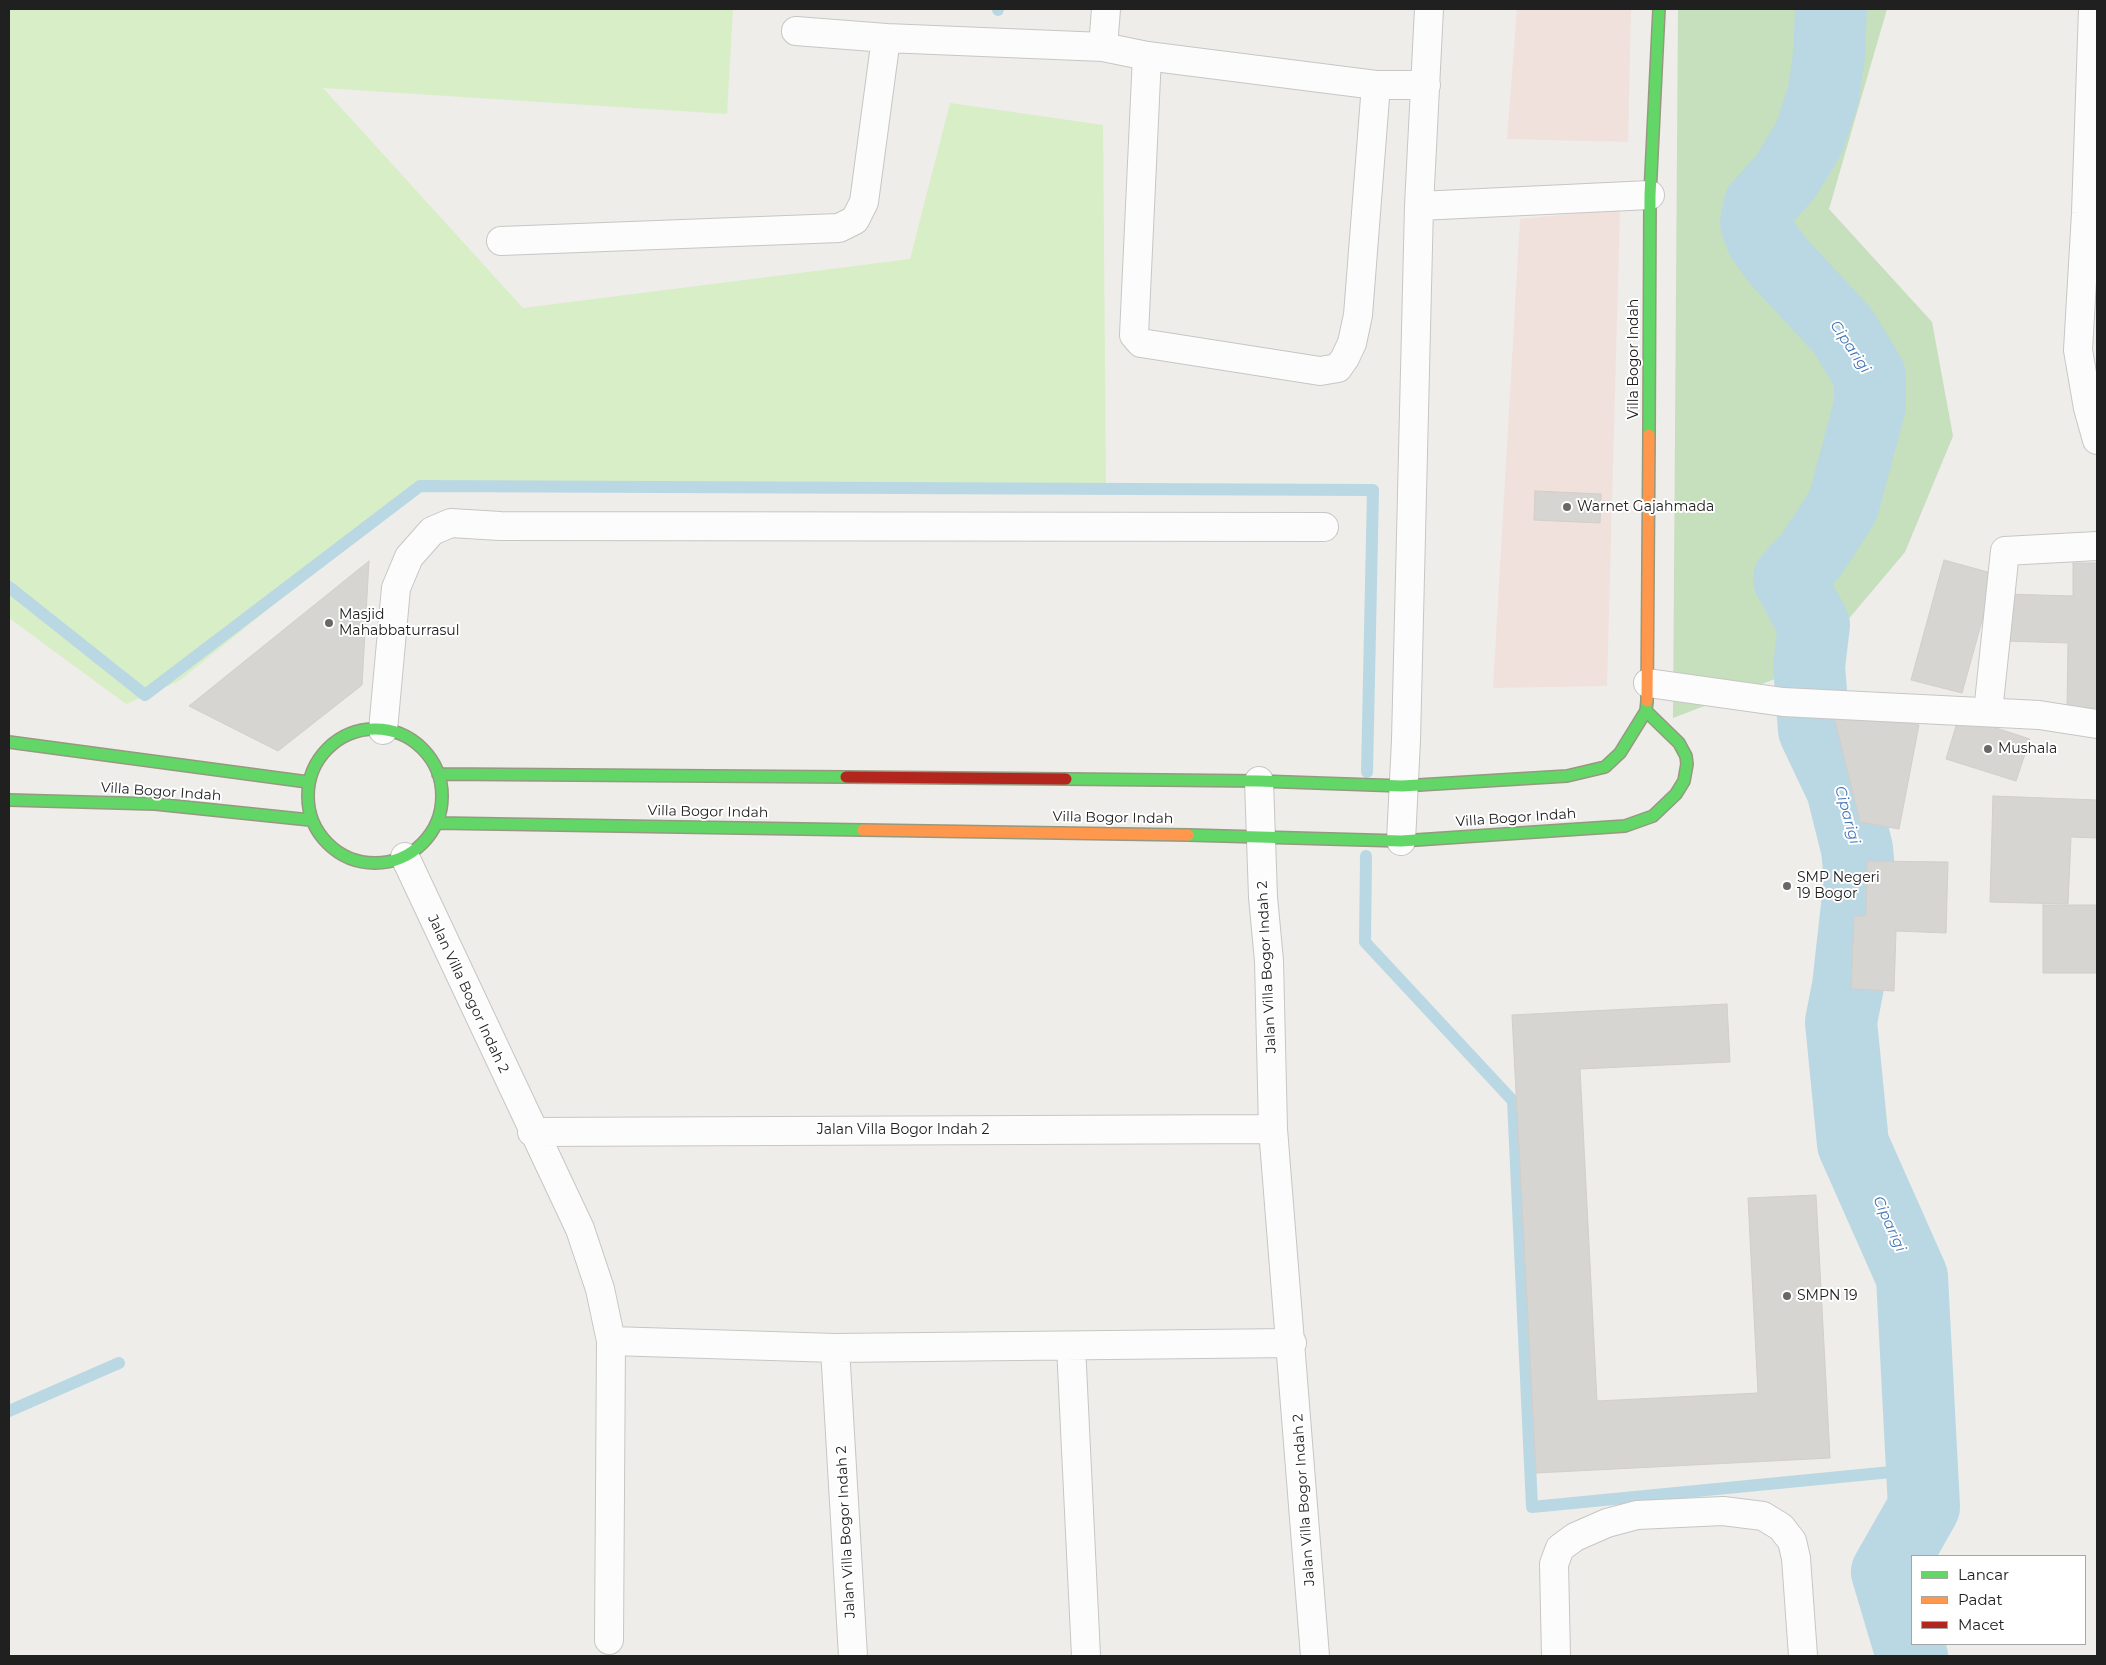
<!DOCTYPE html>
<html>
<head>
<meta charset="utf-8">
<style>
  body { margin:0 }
  #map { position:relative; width:2106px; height:1665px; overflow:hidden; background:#eeede9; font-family:Montserrat,sans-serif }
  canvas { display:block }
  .frame { position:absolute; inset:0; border:10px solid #202020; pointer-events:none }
  .legend { position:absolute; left:1911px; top:1555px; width:175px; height:90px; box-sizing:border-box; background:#fff; border:1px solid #a6a6a6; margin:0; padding:6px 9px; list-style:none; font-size:15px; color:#202020 }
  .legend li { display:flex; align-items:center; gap:10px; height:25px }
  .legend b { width:25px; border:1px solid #a6a6a6 }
</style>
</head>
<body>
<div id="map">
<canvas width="2106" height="1665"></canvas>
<div class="frame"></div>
<ul class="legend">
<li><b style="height:6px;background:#63d668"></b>Lancar</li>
<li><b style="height:6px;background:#ff974d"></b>Padat</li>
<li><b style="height:6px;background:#b3261e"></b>Macet</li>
</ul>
</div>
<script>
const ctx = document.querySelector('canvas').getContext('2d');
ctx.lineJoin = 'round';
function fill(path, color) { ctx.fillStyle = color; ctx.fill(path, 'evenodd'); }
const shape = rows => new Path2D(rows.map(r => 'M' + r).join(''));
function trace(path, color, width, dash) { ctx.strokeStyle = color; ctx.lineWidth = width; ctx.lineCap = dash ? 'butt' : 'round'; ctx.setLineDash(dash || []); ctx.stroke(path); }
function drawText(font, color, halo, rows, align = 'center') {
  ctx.font = font + ' Montserrat,sans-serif'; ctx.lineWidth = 4; ctx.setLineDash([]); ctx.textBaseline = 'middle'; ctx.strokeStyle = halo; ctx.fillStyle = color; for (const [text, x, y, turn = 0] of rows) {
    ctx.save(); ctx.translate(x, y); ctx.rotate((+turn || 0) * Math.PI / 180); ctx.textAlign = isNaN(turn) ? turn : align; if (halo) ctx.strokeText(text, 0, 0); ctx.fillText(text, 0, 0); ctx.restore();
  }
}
fill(shape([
  [1517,9,1631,9,1628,142,1507,139],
  [1620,209,1607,686,1493,688,1520,219]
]), '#f1e1dd');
fill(shape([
  [9,9,733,9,727,114,323,88,523,308,910,259,950,103,1103,125,1106,484,421,486,179,681,126,704,9,618]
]), '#d8eec6');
fill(shape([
  [1678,9,1887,9,1829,209,1932,322,1953,436,1905,552,1809,666,1673,718]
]), '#c6dfbc');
trace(shape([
  [998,10,998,9],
  [9,587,145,695,420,486,1373,490,1367,772],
  [1366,856,1365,942,1513,1101,1532,1507,1922,1469],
  [9,1411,119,1363]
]), '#bad8e3', 12);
trace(shape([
  [1831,9,1829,56,1823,96,1809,138,1786,176,1759,206,1756,223,1762,239,1779,262,1843,331,1870,376,1870,405,1843,506,1811,555,1789,579,1814,625,1809,666,1814,730,1842,789,1857,849,1860,879,1848,986,1841,1022,1853,1144,1912,1277,1924,1507,1887,1572,1912,1656]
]), '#bad8e3', 72);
const building = shape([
  [1535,491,1601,494,1600,523,1534,520,1535,491],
  [1944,560,1995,574,1962,693,1911,680,1944,560],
  [369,561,362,685,278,751,189,706,369,561],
  [2073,563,2097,563,2097,708,2067,708,2068,643,2005,641,2006,594,2073,596,2073,563],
  [1832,709,1919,725,1899,829,1860,822,1832,709],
  [1959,716,2030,739,2016,781,1946,759,1959,716],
  [1993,796,2097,800,2097,838,2071,837,2068,904,1990,902,1993,796],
  [1867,861,1948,862,1946,933,1896,931,1894,991,1851,989,1854,916,1866,916,1867,861],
  [2043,905,2097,905,2097,973,2043,973,2043,905],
  [1727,1004,1730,1062,1580,1069,1597,1401,1758,1393,1748,1198,1816,1195,1830,1458,1536,1473,1512,1015,1727,1004]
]);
fill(building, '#d6d5d1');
trace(building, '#d2ceca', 1);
const street = shape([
  [2093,9,2086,213,2078,350,2088,408,2097,440],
  [796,31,886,38],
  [1103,47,1106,9],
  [1147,56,1134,335,1141,343,1320,371,1338,368,1345,358,1352,343,1358,315,1376,85],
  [1419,206,1650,195],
  [501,241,839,228,855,220,864,202,886,38,1103,47,1147,56,1376,85,1426,85],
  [1648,683,1783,702,2039,715,2097,724],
  [1988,712,2005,551,2097,546],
  [383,730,396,588,409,557,432,531,451,523,500,526,1324,527],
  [1259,781,1263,897,1269,961,1273,1129,1315,1656],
  [1401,841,1406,740,1419,206,1429,9],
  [405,857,580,1229,600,1289,611,1341,609,1640],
  [532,1132,1273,1129],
  [611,1341,835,1348,1292,1343],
  [1071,1346,1086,1656],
  [835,1348,853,1656],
  [1556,1656,1554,1564,1560,1548,1575,1537,1607,1523,1637,1515,1723,1511,1763,1516,1781,1527,1792,1541,1796,1558,1803,1656]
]);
const fast = shape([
  [1649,435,1650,195,1659,9],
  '308 796a67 67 0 1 1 134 0a67 67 0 1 1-134 0Z',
  [9,742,308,782],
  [438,774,846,777],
  [1066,779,1259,781,1402,786,1567,776,1605,767,1620,753,1646,711,1647,701],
  [9,800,155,804,310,820],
  [437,823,863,830],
  [1188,835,1401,841,1625,826,1653,816,1676,794,1684,781,1687,764,1686,756,1679,743,1646,711]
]);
const slow = shape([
  [1647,701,1649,435],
  [863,830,1188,835]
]);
const jam = shape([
  [846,777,1066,779]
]);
trace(street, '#c7c6c5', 30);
trace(fast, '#95997f', 14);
trace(slow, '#95997f', 14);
trace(jam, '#95997f', 14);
trace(street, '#fcfcfc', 28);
trace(fast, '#63d668', 11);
trace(slow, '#ff974d', 11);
trace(jam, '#b3261e', 11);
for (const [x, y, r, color] of [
  [1567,507,5,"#686866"],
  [329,623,5,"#686866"],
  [1988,749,5,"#686866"],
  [1787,886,5,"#686866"],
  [1787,1296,5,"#686866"]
]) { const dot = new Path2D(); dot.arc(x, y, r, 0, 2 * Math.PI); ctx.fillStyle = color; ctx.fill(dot); trace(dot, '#fff', 2); }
drawText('14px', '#202020', '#fff', [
  ["Villa Bogor Indah",1634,359,-90],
  ["Villa Bogor Indah",161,792,4],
  ["Villa Bogor Indah",708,812,1],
  ["Villa Bogor Indah",1113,818,1],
  ["Villa Bogor Indah",1516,818,-4],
  ["Jalan Villa Bogor Indah 2",1267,967,-93],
  ["Jalan Villa Bogor Indah 2",468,994,65],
  ["Jalan Villa Bogor Indah 2",903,1130],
  ["Jalan Villa Bogor Indah 2",1304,1500,-94],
  ["Jalan Villa Bogor Indah 2",846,1532,-93]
]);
drawText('14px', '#202020', '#fff', [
  ["Warnet Gajahmada",1577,507],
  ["Masjid",339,615],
  ["Mahabbaturrasul",339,631],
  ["Mushala",1998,749],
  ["SMP Negeri",1797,878],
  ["19 Bogor",1797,894],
  ["SMPN 19",1797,1296]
], 'left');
drawText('italic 15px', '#4576b6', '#fff', [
  ["Ciparigi",1850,347,56],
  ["Ciparigi",1847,815,75],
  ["Ciparigi",1889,1224,66]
]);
</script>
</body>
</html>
